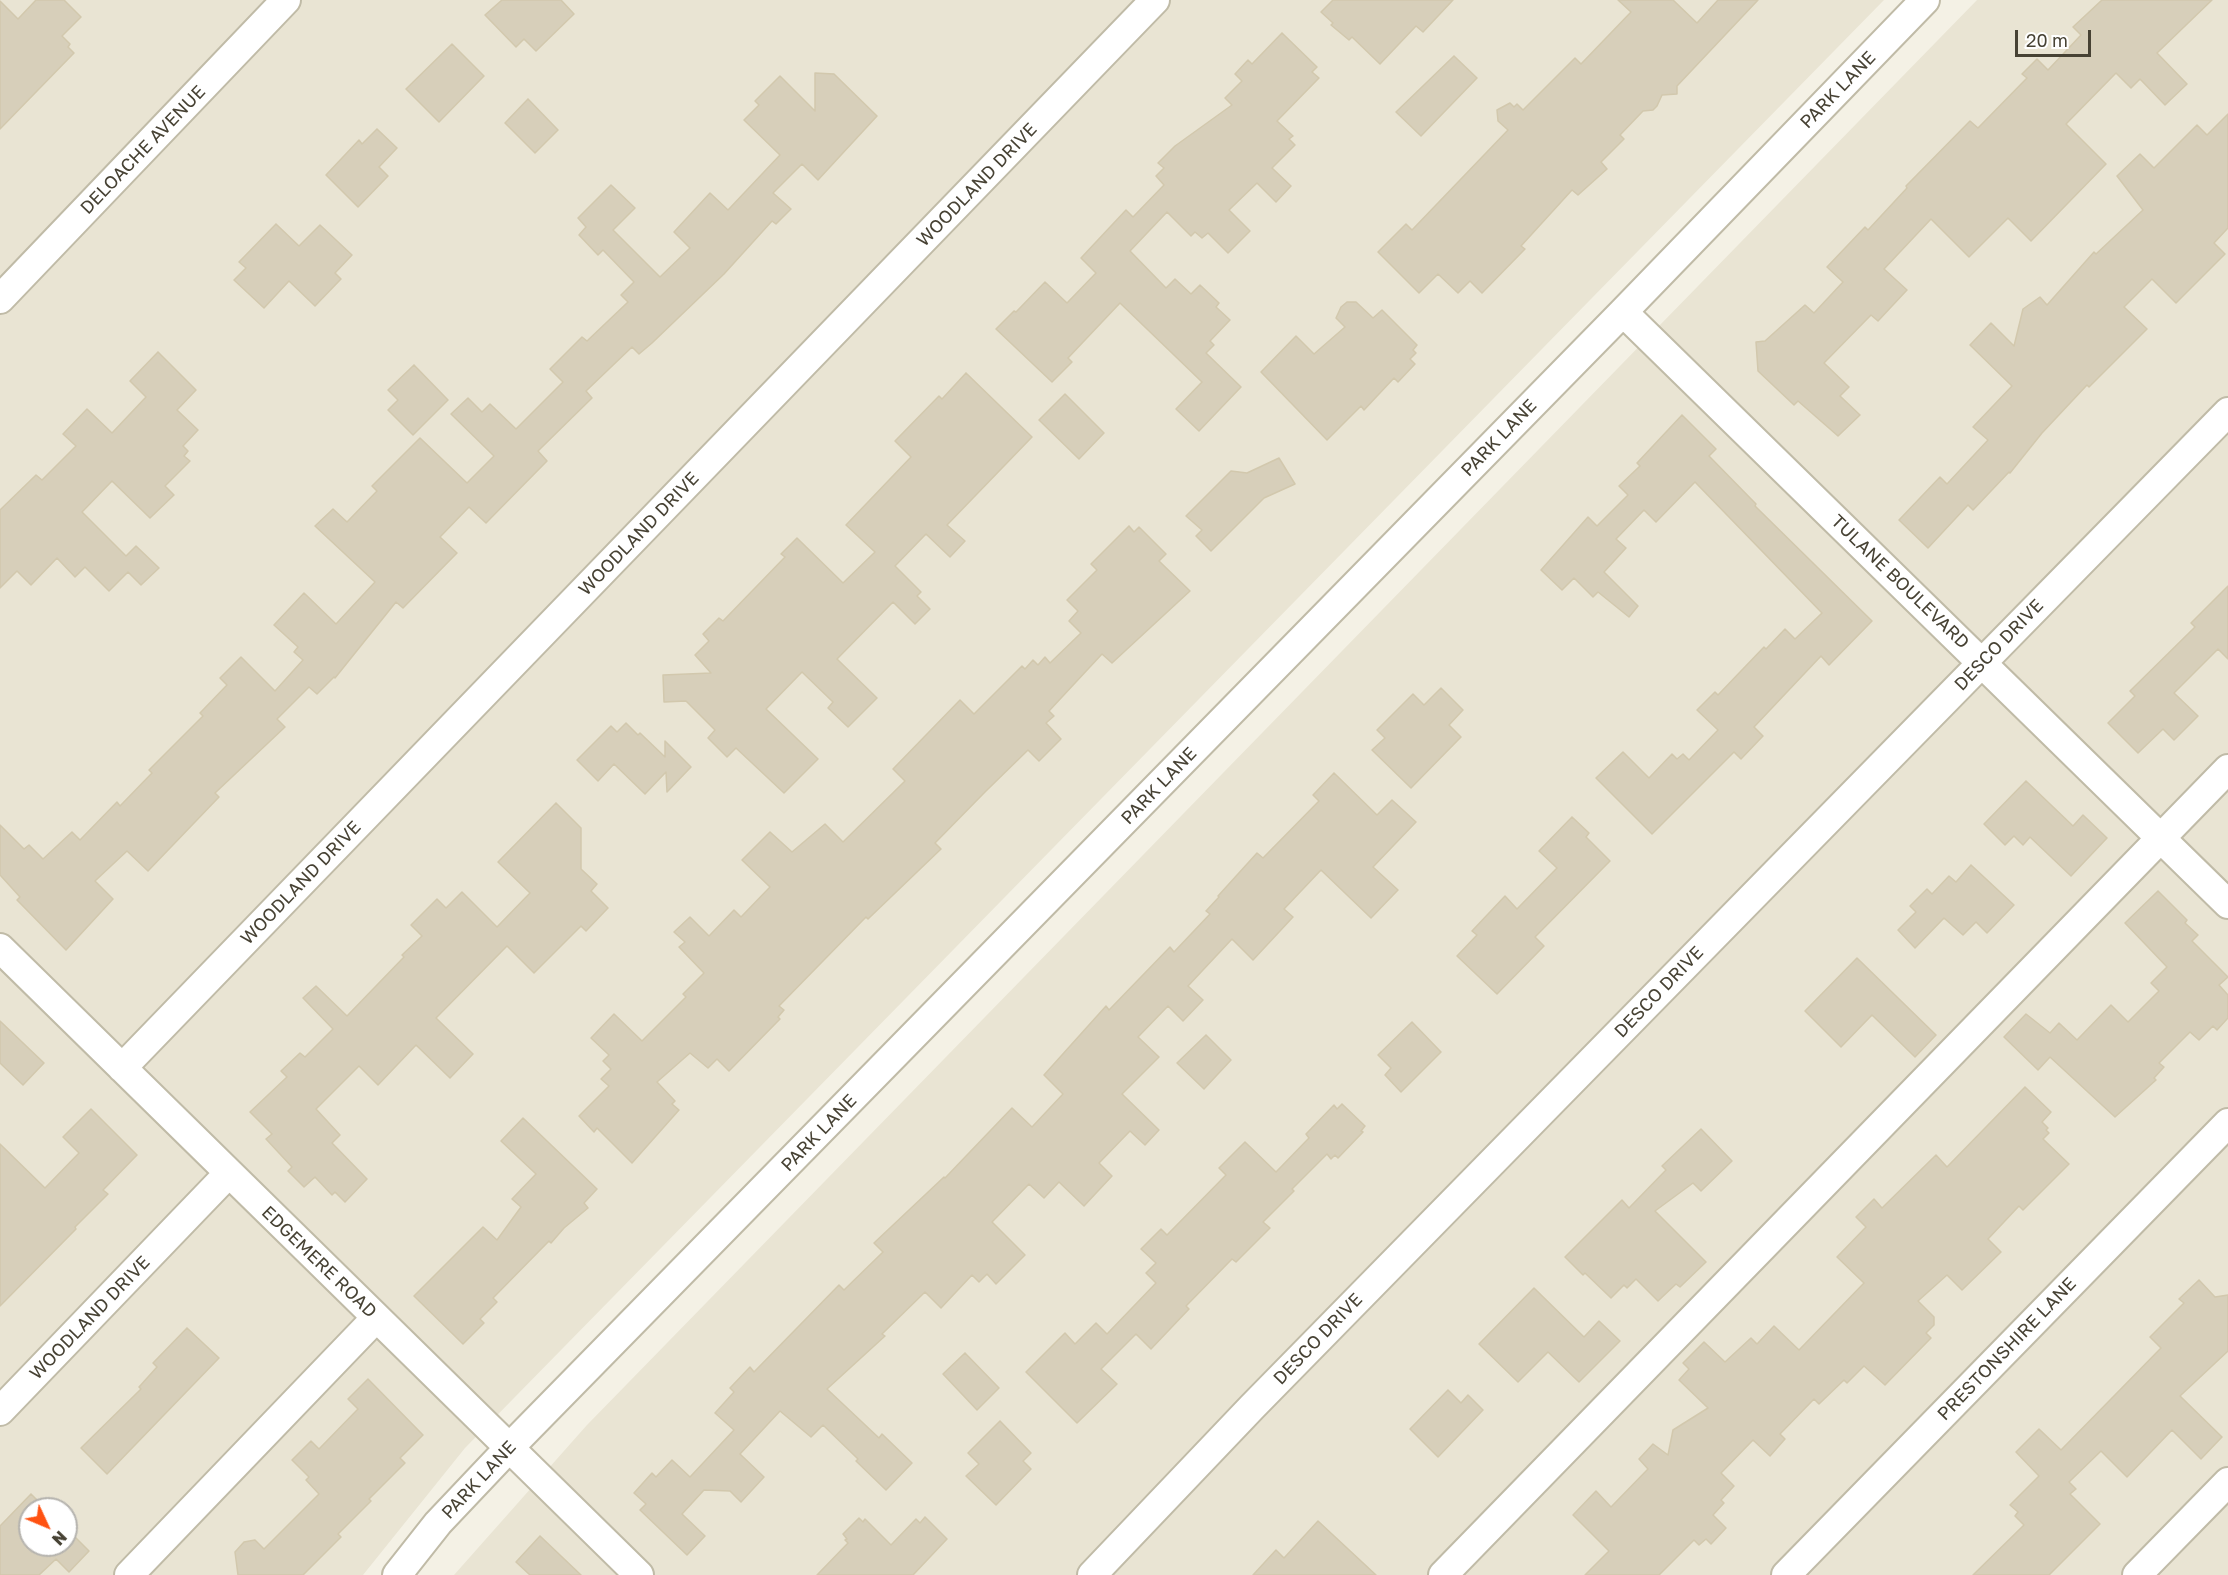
<!DOCTYPE html>
<html>
<head>
<meta charset="utf-8">
<style>
  body { margin:0 }
  #map { position:relative; width:2228px; height:1575px; overflow:hidden; background:#f4f1e5; font-family:"Golos Text",sans-serif }
  canvas { display:block }
  .north { position:absolute; left:18px; top:1497px; width:60px; height:60px; box-sizing:border-box; background:#fff; border:2px solid #b5b3ae; border-radius:50%; rotate:134deg; font-size:16px; font-weight:700; line-height:24px; text-align:center; color:#474234 }
  .north::after { content:''; display:block; margin:auto; width:21px; height:27px; background:#ff5212; clip-path:polygon(50% 0,100% 100%,50% 72%,0 100%) }
  .scale { position:absolute; left:2015px; top:30px; width:76px; height:27px; box-sizing:border-box; border:3px solid #474234; border-top:0; padding-left:8px; font-size:18px; line-height:21px; white-space:nowrap; color:#474234; -webkit-text-stroke:4px #fff; paint-order:stroke }
</style>
</head>
<body>
<div id="map">
<canvas width="2228" height="1575"></canvas>
<div class="north">N</div>
<div class="scale">20 m</div>
</div>
<script>
const ctx = document.querySelector('canvas').getContext('2d');
ctx.lineJoin = 'round';
function fill(path, color) { ctx.fillStyle = color; ctx.fill(path, 'evenodd'); }
const shape = rows => new Path2D(rows.map(r => 'M' + r).join(''));
function trace(path, color, width, dash) { ctx.strokeStyle = color; ctx.lineWidth = width; ctx.lineCap = dash ? 'butt' : 'round'; ctx.setLineDash(dash || []); ctx.stroke(path); }
function drawText(font, color, halo, rows, align = 'center') {
  ctx.font = font + ' "Golos Text",sans-serif'; ctx.lineWidth = 4.5; ctx.setLineDash([]); ctx.textBaseline = 'middle'; ctx.strokeStyle = halo; ctx.fillStyle = color; for (const [text, x, y, turn = 0] of rows) {
    ctx.save(); ctx.translate(x, y); ctx.rotate((+turn || 0) * Math.PI / 180); ctx.textAlign = isNaN(turn) ? turn : align; if (halo) ctx.strokeText(text, 0, 0); ctx.fillText(text, 0, 0); ctx.restore();
  }
}
fill(shape([
  [0,0,1884,0,465,1448,363,1575,0,1575],
  [30,1509,66,1509,66,1545,30,1545],
  [1977,0,2228,0,2228,1575,454,1575,587,1425]
]), '#e9e4d3');
const building = shape([
  [36,0,64,0,81,17,62,36,70,44,68,47,74,53,0,129,0,1,18,19,36,0],
  [502,0,561,0,574,14,536,51,524,39,516,47,485,15,502,0],
  [1333,0,1453,0,1423,32,1416,26,1380,64,1352,37,1349,40,1331,25,1333,23,1321,12,1333,0],
  [1618,0,1673,0,1697,23,1718,0,1758,0,1677,86,1677,94,1662,95,1657,106,1653,110,1643,111,1620,135,1624,139,1601,162,1607,169,1578,195,1572,190,1521,246,1525,249,1482,293,1470,281,1458,293,1438,274,1419,293,1378,252,1406,224,1412,230,1508,130,1498,121,1497,110,1510,103,1514,107,1517,104,1523,110,1575,58,1581,64,1631,12,1618,0],
  [2102,0,2212,0,2157,53,2187,84,2165,105,2140,79,2131,88,2116,73,2066,124,2106,164,2031,241,2008,218,1969,257,1931,219,1884,269,1907,290,1878,321,1871,315,1824,363,1849,387,1840,396,1860,415,1838,436,1798,401,1794,405,1758,371,1756,342,1765,341,1805,305,1814,313,1843,282,1827,267,1865,227,1868,230,1907,188,1906,186,1970,121,1978,128,2027,78,2022,74,2037,59,2048,70,2081,35,2073,27,2102,0],
  [1282,33,1317,67,1312,72,1319,78,1277,121,1293,136,1289,139,1295,145,1272,168,1291,186,1276,202,1257,183,1229,210,1250,231,1228,253,1208,233,1202,238,1195,232,1191,236,1167,212,1130,251,1166,288,1175,279,1191,294,1200,285,1219,303,1216,307,1230,320,1210,341,1214,345,1206,353,1241,387,1199,431,1176,409,1202,382,1120,303,1068,358,1072,362,1052,382,996,329,1014,311,1016,312,1045,282,1067,303,1096,273,1081,258,1126,210,1133,217,1164,185,1156,176,1164,168,1158,163,1175,146,1232,105,1225,98,1242,81,1235,74,1248,60,1252,64,1282,33],
  [452,44,484,76,439,122,406,89,452,44],
  [1454,56,1477,78,1421,136,1396,112,1454,56],
  [815,73,834,74,877,116,818,180,802,164,773,193,791,209,776,224,772,221,724,274,652,343,639,354,632,347,586,391,592,398,538,451,547,461,486,523,469,507,440,537,457,553,403,608,396,602,335,678,334,677,317,694,309,687,277,719,285,727,215,793,219,797,148,871,127,851,95,881,113,899,66,950,17,900,20,897,0,875,0,825,24,849,29,845,43,859,72,832,80,840,117,802,120,806,152,773,149,770,203,716,200,713,227,685,220,678,241,657,275,691,303,660,294,652,298,647,274,625,304,593,336,624,375,582,315,526,333,509,347,522,377,491,372,486,420,438,467,483,494,456,451,414,468,398,482,412,490,404,516,429,563,382,550,369,582,337,587,341,628,302,621,295,634,282,603,250,598,255,579,235,586,227,578,218,611,185,635,208,613,230,660,277,690,248,674,232,710,193,728,210,780,155,744,120,759,105,755,101,780,76,815,111,815,73],
  [528,99,558,130,535,153,505,123,528,99],
  [2228,114,2228,228,2214,243,2225,254,2176,303,2152,279,2124,307,2147,329,2089,387,2087,385,2042,433,2010,473,2009,472,1973,510,1968,505,1928,548,1899,520,1940,477,1947,484,1988,440,1973,427,2012,386,1970,345,1991,323,2014,346,2023,309,2040,297,2047,305,2094,252,2096,254,2143,210,2117,176,2140,154,2154,168,2197,125,2207,135,2228,114],
  [377,129,397,148,379,167,388,176,358,207,326,175,359,140,362,144,377,129],
  [276,224,299,246,320,225,352,255,335,273,341,279,315,306,289,281,264,308,234,280,246,268,239,262,276,224],
  [1347,302,1356,302,1373,318,1382,310,1417,345,1413,350,1416,353,1410,359,1415,364,1398,382,1394,378,1364,410,1361,406,1327,440,1261,372,1296,336,1314,354,1345,327,1336,318,1341,307,1347,302],
  [158,352,196,390,177,410,198,430,183,446,188,451,184,456,190,461,165,486,174,495,150,518,112,481,82,512,126,556,136,546,159,568,141,585,128,572,109,591,85,567,75,577,57,558,31,585,17,571,0,588,0,510,36,475,42,480,76,446,63,434,87,409,112,433,146,397,130,381,158,352],
  [414,365,448,400,413,435,388,410,398,400,388,390,414,365],
  [966,373,1032,437,947,525,965,541,950,557,926,534,895,566,921,592,917,596,930,609,915,624,893,602,837,659,877,698,848,727,828,708,833,702,802,672,766,709,818,759,784,793,736,748,727,757,708,738,715,730,686,701,664,702,663,675,711,673,695,655,709,641,703,634,719,618,723,621,785,557,781,554,797,538,843,583,875,552,846,525,911,457,895,441,939,396,942,399,966,373],
  [1065,394,1104,433,1079,459,1039,420,1065,394],
  [1682,415,1716,449,1709,456,1756,504,1755,506,1872,621,1829,665,1821,656,1754,727,1763,736,1741,759,1734,752,1652,834,1596,778,1623,752,1649,778,1672,754,1677,759,1683,754,1689,760,1718,730,1697,710,1715,692,1718,695,1764,647,1766,649,1785,629,1795,639,1822,613,1695,482,1656,522,1644,510,1616,539,1626,548,1604,572,1638,606,1629,617,1598,592,1593,597,1574,578,1562,590,1541,570,1588,517,1597,526,1628,495,1619,486,1640,466,1637,463,1682,415],
  [1279,458,1295,484,1264,498,1211,551,1196,536,1202,530,1186,516,1231,471,1247,473,1279,458],
  [1129,526,1134,532,1139,527,1166,554,1159,561,1190,591,1112,663,1102,654,1049,711,1054,716,1046,723,1061,739,1039,761,1028,750,986,791,935,843,941,849,868,919,866,917,779,1006,784,1010,778,1017,780,1019,729,1071,717,1059,708,1068,690,1053,657,1082,675,1101,672,1104,679,1110,632,1163,597,1128,594,1132,579,1116,609,1086,601,1079,611,1069,603,1061,609,1055,591,1038,614,1014,642,1041,686,997,683,994,704,973,679,947,685,942,674,932,690,917,709,936,734,910,741,917,770,887,742,860,770,832,792,852,825,824,843,842,905,781,893,769,960,700,974,714,1022,666,1025,669,1033,660,1038,665,1045,657,1050,663,1081,633,1069,621,1078,611,1067,600,1097,570,1091,564,1129,526],
  [2228,586,2228,659,2218,649,2174,693,2198,716,2174,740,2163,729,2138,753,2108,723,2135,696,2130,691,2195,627,2191,623,2228,586],
  [1441,688,1463,710,1449,725,1461,737,1411,788,1372,750,1385,738,1377,730,1413,694,1424,705,1441,688],
  [626,723,638,735,640,733,665,757,665,741,691,767,667,792,666,772,645,794,614,764,598,781,577,760,611,726,617,732,626,723],
  [1334,773,1377,815,1392,800,1416,822,1373,867,1398,890,1371,918,1321,870,1284,909,1293,917,1253,960,1232,939,1188,986,1203,1000,1183,1021,1168,1006,1138,1037,1159,1057,1122,1094,1159,1130,1145,1145,1130,1131,1099,1163,1112,1176,1084,1206,1059,1182,1044,1198,1029,1184,992,1222,1025,1255,996,1284,987,1274,979,1282,972,1275,941,1308,925,1292,882,1334,885,1336,827,1389,879,1438,882,1434,912,1463,886,1490,856,1461,858,1459,823,1425,811,1437,780,1411,740,1454,764,1477,741,1502,730,1491,704,1490,682,1514,705,1536,687,1555,640,1510,646,1504,634,1493,652,1473,656,1477,672,1460,690,1477,734,1430,715,1413,734,1392,730,1388,750,1367,754,1372,839,1285,844,1290,883,1252,874,1243,944,1177,945,1178,1012,1108,1032,1127,1063,1094,1044,1075,1106,1006,1109,1010,1170,947,1174,952,1210,914,1206,911,1219,897,1218,896,1257,853,1263,858,1319,801,1313,795,1334,773],
  [2026,781,2073,826,2083,815,2107,838,2071,876,2030,837,2023,845,2014,836,2005,845,1984,824,2026,781],
  [556,803,581,828,581,869,597,884,591,891,608,908,586,931,581,926,534,973,507,946,436,1018,473,1054,450,1078,416,1045,378,1085,359,1066,316,1109,340,1135,332,1143,367,1179,345,1202,335,1192,332,1195,315,1177,304,1187,288,1171,292,1167,266,1139,272,1134,250,1112,287,1077,281,1071,300,1053,305,1057,333,1029,303,998,316,986,347,1016,404,957,402,955,422,936,411,925,437,899,446,908,462,892,497,927,530,893,498,862,556,803],
  [1572,817,1589,833,1586,837,1610,861,1535,937,1544,946,1497,994,1457,956,1477,935,1472,931,1505,896,1517,909,1557,868,1539,851,1572,817],
  [1971,865,2014,905,1987,933,1976,922,1963,935,1944,918,1915,948,1898,930,1916,912,1910,906,1927,889,1932,894,1949,876,1956,882,1971,865],
  [2158,891,2187,920,2185,923,2198,935,2192,941,2228,977,2219,985,2228,995,2228,1018,2217,1030,2213,1026,2199,1040,2190,1032,2159,1063,2164,1067,2154,1078,2156,1080,2115,1117,2050,1057,2038,1070,2004,1037,2026,1014,2050,1033,2059,1023,2077,1040,2111,1005,2128,1022,2159,991,2151,983,2167,967,2125,923,2158,891],
  [1857,958,1936,1035,1915,1057,1872,1015,1841,1047,1805,1011,1857,958],
  [0,1021,44,1063,23,1085,0,1063,0,1021],
  [1412,1022,1441,1052,1401,1092,1385,1075,1391,1068,1378,1055,1412,1022],
  [1206,1035,1231,1060,1204,1089,1177,1063,1206,1035],
  [2025,1087,2051,1112,2042,1122,2048,1128,2046,1130,2049,1133,2043,1139,2069,1164,2023,1210,2019,1206,1988,1239,2001,1252,1962,1290,1947,1275,1918,1301,1934,1317,1934,1325,1926,1333,1931,1338,1885,1385,1864,1366,1847,1383,1844,1380,1819,1404,1814,1399,1780,1434,1785,1439,1770,1456,1753,1440,1721,1473,1734,1486,1721,1500,1724,1503,1713,1515,1726,1528,1711,1544,1706,1539,1699,1545,1694,1540,1659,1575,1585,1575,1609,1551,1573,1515,1596,1491,1611,1507,1648,1469,1639,1459,1653,1444,1668,1455,1673,1430,1708,1408,1679,1380,1689,1369,1683,1363,1704,1342,1725,1362,1751,1338,1757,1344,1774,1326,1799,1350,1864,1283,1837,1257,1866,1227,1856,1217,1874,1199,1882,1208,1936,1155,1947,1167,2025,1087],
  [1342,1104,1365,1126,1361,1131,1363,1132,1338,1158,1335,1155,1331,1159,1327,1154,1292,1189,1294,1191,1263,1222,1270,1228,1236,1262,1232,1259,1186,1306,1189,1309,1151,1349,1136,1334,1101,1369,1117,1384,1077,1423,1026,1372,1065,1333,1075,1344,1096,1323,1107,1334,1156,1283,1146,1273,1156,1263,1141,1249,1161,1229,1167,1235,1226,1175,1219,1168,1245,1142,1276,1172,1309,1138,1306,1134,1334,1105,1337,1109,1342,1104],
  [91,1109,137,1155,103,1190,108,1194,75,1227,76,1229,0,1306,0,1144,45,1188,79,1153,63,1137,91,1109],
  [523,1118,597,1189,584,1203,588,1208,564,1228,551,1243,549,1241,493,1298,497,1302,480,1319,484,1323,463,1344,414,1296,483,1227,497,1240,521,1207,512,1199,536,1174,501,1141,523,1118],
  [1701,1129,1732,1161,1701,1191,1693,1183,1655,1211,1706,1262,1680,1287,1676,1284,1658,1301,1636,1279,1627,1288,1624,1285,1611,1298,1585,1273,1583,1275,1565,1257,1622,1200,1629,1208,1666,1170,1662,1166,1701,1129],
  [2199,1280,2215,1297,2228,1295,2228,1351,2180,1396,2222,1437,2201,1459,2172,1430,2127,1477,2101,1451,2069,1482,2076,1489,2070,1494,2100,1524,2049,1575,1973,1575,2024,1525,2015,1516,2018,1512,2010,1505,2039,1476,2016,1452,2039,1429,2061,1450,2161,1348,2150,1337,2184,1303,2179,1299,2199,1280],
  [1534,1288,1584,1337,1599,1321,1620,1341,1579,1382,1548,1352,1518,1382,1479,1344,1534,1288],
  [187,1328,219,1358,107,1474,81,1448,141,1389,139,1387,157,1367,153,1363,187,1328],
  [965,1353,999,1388,977,1410,943,1374,965,1353],
  [368,1379,423,1435,400,1458,405,1463,369,1499,371,1501,338,1534,341,1537,303,1575,238,1575,235,1552,244,1542,255,1540,264,1549,319,1494,306,1480,309,1477,292,1460,311,1441,319,1449,358,1409,348,1399,368,1379],
  [1448,1390,1461,1403,1468,1395,1483,1410,1438,1457,1410,1429,1448,1390],
  [1000,1421,1031,1453,1023,1461,1031,1469,996,1505,966,1476,979,1464,968,1453,1000,1421],
  [31,1494,46,1509,30,1509,30,1545,66,1545,66,1528,89,1551,69,1572,56,1559,39,1575,0,1575,0,1526,31,1494],
  [925,1517,947,1539,913,1575,817,1575,848,1543,845,1540,847,1539,843,1534,859,1518,863,1522,865,1519,891,1545,916,1519,920,1523,925,1517],
  [1318,1521,1376,1575,1253,1575,1276,1550,1284,1558,1318,1521],
  [540,1536,581,1575,530,1575,516,1562,540,1536]
]);
fill(building, '#d7cfba');
trace(building, '#d2c8ad', 1.5);
const minor = shape([
  [0,299,286,0],
  [1623,312,2228,904],
  [0,948,639,1575],
  [122,1068,1155,0],
  [0,1411,229,1173],
  [129,1575,376,1318],
  [397,1575,438,1523,509,1448,1623,312,1925,0],
  [1092,1575,1252,1407,2228,412],
  [1443,1575,2228,769],
  [1786,1575,2228,1123],
  [2137,1575,2228,1482]
]);
trace(minor, '#c0bba7', 32);
trace(minor, '#fff', 28);
drawText('18px', '#474234', '#fff', [
  ["PARK LANE",1838,90,-46],
  ["DELOACHE AVENUE",143,150,-46],
  ["WOODLAND DRIVE",977,185,-46],
  ["PARK LANE",1499,438,-46],
  ["WOODLAND DRIVE",639,534,-46],
  ["TULANE BOULEVARD",1900,582,44],
  ["DESCO DRIVE",1999,645,-46],
  ["PARK LANE",1159,786,-46],
  ["WOODLAND DRIVE",301,883,-46],
  ["DESCO DRIVE",1659,992,-46],
  ["PARK LANE",819,1133,-46],
  ["EDGEMERE ROAD",319,1262,44],
  ["WOODLAND DRIVE",90,1318,-46],
  ["DESCO DRIVE",1318,1339,-46],
  ["PRESTONSHIRE LANE",2007,1349,-46],
  ["PARK LANE",479,1480,-47]
]);
</script>
</body>
</html>
